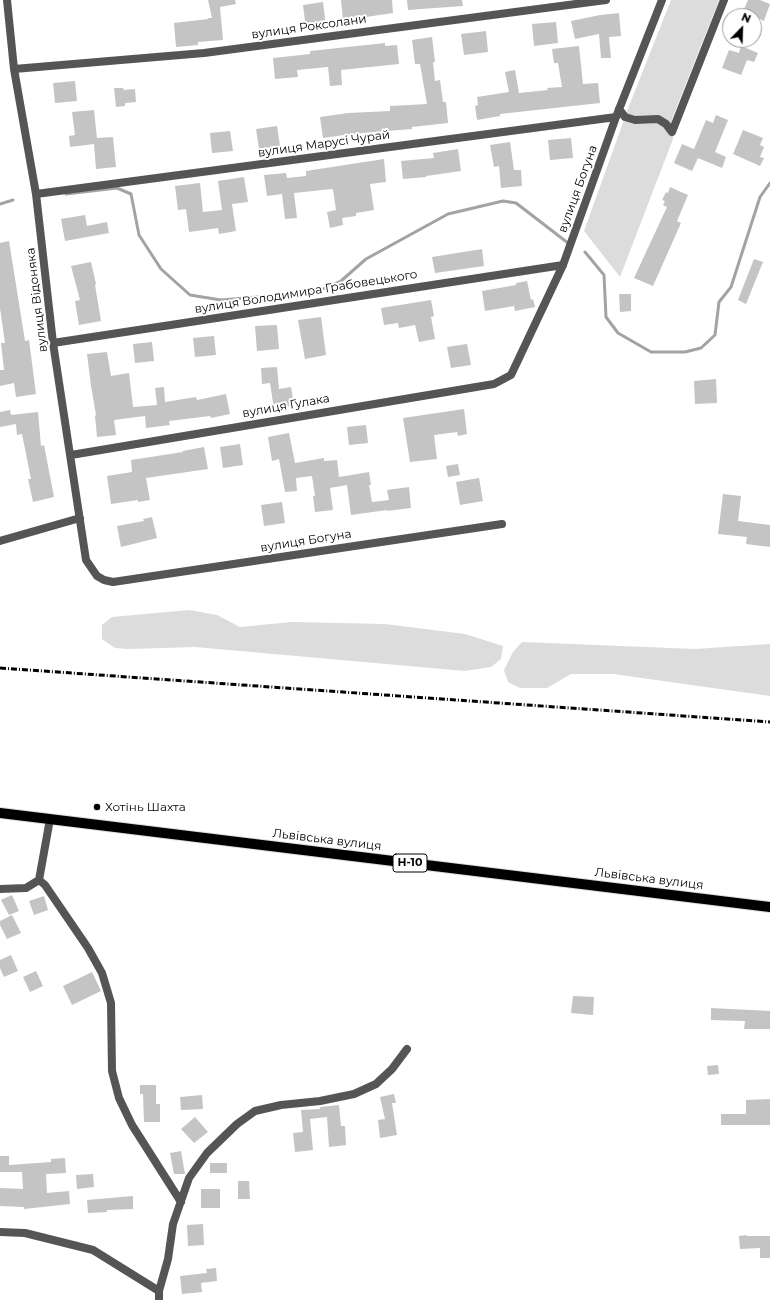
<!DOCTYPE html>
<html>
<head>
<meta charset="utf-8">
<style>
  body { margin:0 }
  #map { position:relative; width:770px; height:1300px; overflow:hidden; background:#fff; font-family:Montserrat,sans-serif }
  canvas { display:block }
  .north { position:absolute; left:722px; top:8px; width:40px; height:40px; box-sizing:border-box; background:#fff; border:1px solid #999; border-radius:50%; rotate:23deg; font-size:11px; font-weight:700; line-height:16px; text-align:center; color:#000 }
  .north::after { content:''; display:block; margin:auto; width:14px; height:18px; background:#000; clip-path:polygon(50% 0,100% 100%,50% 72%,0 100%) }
</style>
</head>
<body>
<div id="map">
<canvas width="770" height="1300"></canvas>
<div class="north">N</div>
</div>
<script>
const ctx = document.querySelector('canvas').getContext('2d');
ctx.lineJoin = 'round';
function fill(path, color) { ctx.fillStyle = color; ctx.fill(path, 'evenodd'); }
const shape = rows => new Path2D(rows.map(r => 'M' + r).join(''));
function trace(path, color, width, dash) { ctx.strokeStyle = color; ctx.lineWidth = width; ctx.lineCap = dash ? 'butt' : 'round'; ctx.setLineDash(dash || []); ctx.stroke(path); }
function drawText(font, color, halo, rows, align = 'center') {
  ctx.font = font + ' Montserrat,sans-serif'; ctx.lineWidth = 4; ctx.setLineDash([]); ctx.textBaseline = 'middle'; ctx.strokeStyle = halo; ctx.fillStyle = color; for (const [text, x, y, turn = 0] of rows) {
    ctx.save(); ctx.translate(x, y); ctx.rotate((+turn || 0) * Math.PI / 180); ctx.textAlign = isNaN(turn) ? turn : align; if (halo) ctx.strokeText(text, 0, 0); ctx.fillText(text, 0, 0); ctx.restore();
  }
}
fill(shape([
  [671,0,719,0,672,119,673,139,620,277,584,231,629,106],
  [189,610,217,615,240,627,292,622,385,624,465,634,503,646,501,659,491,667,465,671,195,647,128,649,115,648,102,639,102,625,112,617],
  [522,642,695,649,770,644,770,696,613,674,571,674,547,688,520,688,508,682,504,670,513,652]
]), '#dcdcdc');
trace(shape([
  [66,194,117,188,131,194,139,235,161,269,190,295,221,300,316,292,341,281,366,259,448,214,503,201,516,203,568,243],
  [0,204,13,200],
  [585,252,604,275,606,317,618,333,651,352,685,352,701,348,715,335,719,302,731,287,760,197,770,183]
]), '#a3a3a3', 3);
fill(shape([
  [208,0,235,0,236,4,220,7,223,40,198,42,198,45,176,47,174,23,208,19,208,18,212,18],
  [341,0,392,0,393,13,366,17,366,18,343,20],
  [407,0,462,0,463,6,408,10],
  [748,0,760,0,770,4,764,21,754,16,741,16],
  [323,2,326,27,306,29,303,5],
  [619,13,621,36,609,37,611,58,601,58,599,34,575,39,571,21,600,15],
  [556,22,558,43,534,46,532,24],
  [486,31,488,52,464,55,461,34],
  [432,37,435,62,433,62,435,81,440,80,443,102,446,102,448,123,412,127,412,129,351,134,323,138,320,117,348,113,390,111,390,106,427,104,420,64,415,64,412,40],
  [385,43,385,46,397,45,399,64,341,70,342,85,330,86,328,67,297,70,298,77,275,79,273,58,310,54,310,51],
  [579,46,583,84,598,83,600,103,500,114,500,116,477,120,475,106,478,105,477,97,509,92,505,72,515,70,519,93,548,90,547,88,562,87,558,63,554,63,552,49],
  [741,46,758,53,754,62,747,60,741,75,722,68,729,50,739,53],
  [75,81,77,101,55,103,53,83],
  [114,88,123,88,124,90,135,89,136,102,125,103,125,106,116,107],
  [94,110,97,138,113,137,116,167,96,169,94,144,70,147,69,136,75,135,72,112],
  [716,115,728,120,715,152,726,157,722,168,698,158,692,171,674,163,682,144,694,149,706,120,713,123],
  [277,126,280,146,259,149,256,129],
  [743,130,763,138,760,145,764,147,760,157,764,158,760,166,733,154],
  [230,131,233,151,212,153,210,133],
  [571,138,573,158,550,160,548,140],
  [510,142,514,170,521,170,522,186,501,188,499,166,494,167,490,145],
  [458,149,461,171,426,176,426,177,403,179,401,161,434,158,433,153],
  [384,159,386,182,370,184,374,210,356,213,356,216,342,218,343,225,330,228,327,212,336,210,333,190,332,189,294,193,297,218,285,219,282,194,267,196,264,175,286,173,287,178,306,176,306,171],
  [244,177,248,202,232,204,236,231,219,234,218,228,189,232,186,209,178,210,175,186,200,183,203,212,222,210,218,181],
  [670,187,688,195,677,221,681,223,653,286,634,278,667,207,663,205,665,201,662,200,666,192,668,193],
  [85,215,87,226,107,222,109,233,65,241,61,219],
  [9,241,25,341,29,340,36,394,16,397,14,383,0,386,0,370,4,370,1,343,5,343,0,308,0,243],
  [482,249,484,266,435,273,432,257],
  [754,259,763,262,746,304,738,300],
  [91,262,96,284,95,285,101,321,79,325,75,301,80,300,71,266],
  [527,281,531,300,533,299,535,307,515,311,514,306,485,311,482,291,516,285,516,283],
  [619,294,631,294,631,311,620,312],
  [431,300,434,316,431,317,435,339,419,342,415,325,399,328,398,323,384,325,381,308],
  [321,317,326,355,305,359,298,320],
  [277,325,279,349,257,351,255,326],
  [214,336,216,355,195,357,193,338],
  [152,342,154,361,135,363,133,344],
  [467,344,471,365,451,368,447,347],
  [107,352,111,376,129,373,133,407,157,405,155,388,164,387,165,402,196,397,197,400,226,394,230,414,211,418,210,416,169,421,170,425,146,428,145,416,114,420,116,435,97,437,95,416,96,415,91,386,87,354],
  [277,367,279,389,291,387,294,405,274,409,270,383,262,384,261,368],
  [716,379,717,403,695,404,694,381],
  [464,409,467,434,458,436,457,432,434,435,437,459,410,462,403,418],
  [10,410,11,415,38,412,41,446,44,445,54,497,33,502,28,479,31,479,22,434,17,435,16,424,0,427,0,412],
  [366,425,368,443,349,445,347,427],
  [289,433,295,463,324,458,324,461,337,460,339,477,369,472,371,485,369,485,372,502,389,500,387,490,409,487,411,508,387,511,387,510,351,515,347,485,330,488,333,510,315,512,313,496,315,496,312,476,296,478,297,491,285,492,279,459,272,461,268,437],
  [240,444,243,465,223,468,220,447],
  [204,447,208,469,146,478,150,500,138,502,138,500,111,504,107,476,132,472,131,460,183,452,183,451],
  [458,464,460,475,448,477,446,466],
  [479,478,483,501,460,505,456,482],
  [723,494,741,496,738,521,770,525,770,547,746,544,747,537,718,534],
  [282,502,285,523,264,526,261,505],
  [152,517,157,538,121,547,117,526,144,521,143,519],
  [12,895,19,911,9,915,1,900],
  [44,896,48,910,34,915,29,901],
  [12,915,21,933,7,939,0,925,0,921],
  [11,955,18,971,4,977,0,968,0,960],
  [36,971,43,986,30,992,23,977],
  [92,972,101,991,72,1005,63,986],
  [573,996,594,997,593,1015,571,1013],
  [711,1008,770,1011,770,1029,744,1029,745,1021,711,1020],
  [718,1065,719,1074,708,1075,707,1066],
  [140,1085,156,1085,156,1104,160,1104,160,1122,144,1122,143,1094,140,1094],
  [394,1094,396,1103,392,1103,397,1135,380,1138,378,1120,385,1119,380,1097],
  [202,1095,203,1109,181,1110,180,1097],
  [770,1099,770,1125,721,1125,721,1114,746,1114,746,1100],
  [339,1105,341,1126,345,1126,346,1145,329,1147,327,1117,310,1119,313,1150,295,1152,293,1133,303,1132,301,1110,320,1109,320,1107],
  [195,1117,208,1132,194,1143,181,1129],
  [181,1151,185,1174,174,1174,170,1153],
  [0,1156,9,1156,9,1165,51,1162,51,1159,65,1158,66,1173,46,1174,47,1193,69,1191,70,1204,24,1209,24,1207,0,1206,0,1188,23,1189,22,1172,0,1172],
  [210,1163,227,1163,227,1173,210,1173],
  [93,1174,94,1187,77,1189,76,1175],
  [238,1181,249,1181,250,1199,238,1199],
  [201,1189,220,1189,220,1208,201,1208],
  [133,1196,133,1209,107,1210,107,1212,88,1213,87,1200],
  [203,1224,204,1245,188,1246,187,1225],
  [747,1235,747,1236,770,1236,770,1258,760,1258,760,1248,740,1249,739,1236],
  [216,1268,217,1281,201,1283,202,1292,182,1294,180,1276,207,1273,206,1269]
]), '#c4c4c4');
const primary = shape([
  [0,813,770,907]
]);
trace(primary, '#dbdbdb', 12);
trace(shape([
  [7,0,14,69,36,194,53,343,86,560,97,576,104,580,113,582,502,524],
  [14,69,204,53,606,0],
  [619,109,625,117,635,120,658,119,666,124,672,132,724,0],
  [36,194,616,117],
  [53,343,563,265],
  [71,455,494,384,511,375,563,265,616,117,662,0],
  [0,541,80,518],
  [39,880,45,885,88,948,102,973,111,1003,112,1071,119,1098,132,1125,181,1202],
  [0,889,26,888,39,880,50,819],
  [0,1232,25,1233,93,1250,159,1291],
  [159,1300,159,1291,168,1259,173,1224,189,1178,207,1153,237,1124,255,1111,281,1105,320,1101,354,1094,376,1084,392,1069,407,1049]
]), '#555', 8);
trace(primary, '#000', 10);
trace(shape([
  [0,668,770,722]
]), '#000', 3, [6, 2, 1, 2]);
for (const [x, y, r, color] of [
  [97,807,4,"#000"]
]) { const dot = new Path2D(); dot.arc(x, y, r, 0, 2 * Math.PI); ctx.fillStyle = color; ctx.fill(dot); trace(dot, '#fff', 1.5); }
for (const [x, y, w] of [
  [410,863,34]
]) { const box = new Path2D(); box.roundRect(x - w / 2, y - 9, w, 18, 3); ctx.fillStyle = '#fff'; ctx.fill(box); trace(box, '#000', 1); }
drawText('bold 11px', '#000', null, [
  ["Н-10",410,863]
]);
drawText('12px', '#000', '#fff', [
  ["вулиця Роксолани",309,27,-8],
  ["вулиця Марусі Чурай",324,144,-8],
  ["вулиця Богуна",578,189,-70],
  ["вулиця Володимира Грабовецького",306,292,-9],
  ["вулиця Відоняка",37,300,-97],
  ["вулиця Гулака",286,406,-10],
  ["вулиця Богуна",306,541,-9],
  ["Львівська вулиця",327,840,7],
  ["Львівська вулиця",649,879,7]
]);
drawText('12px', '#000', '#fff', [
  ["Хотінь Шахта",105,807]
], 'left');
</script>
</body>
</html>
